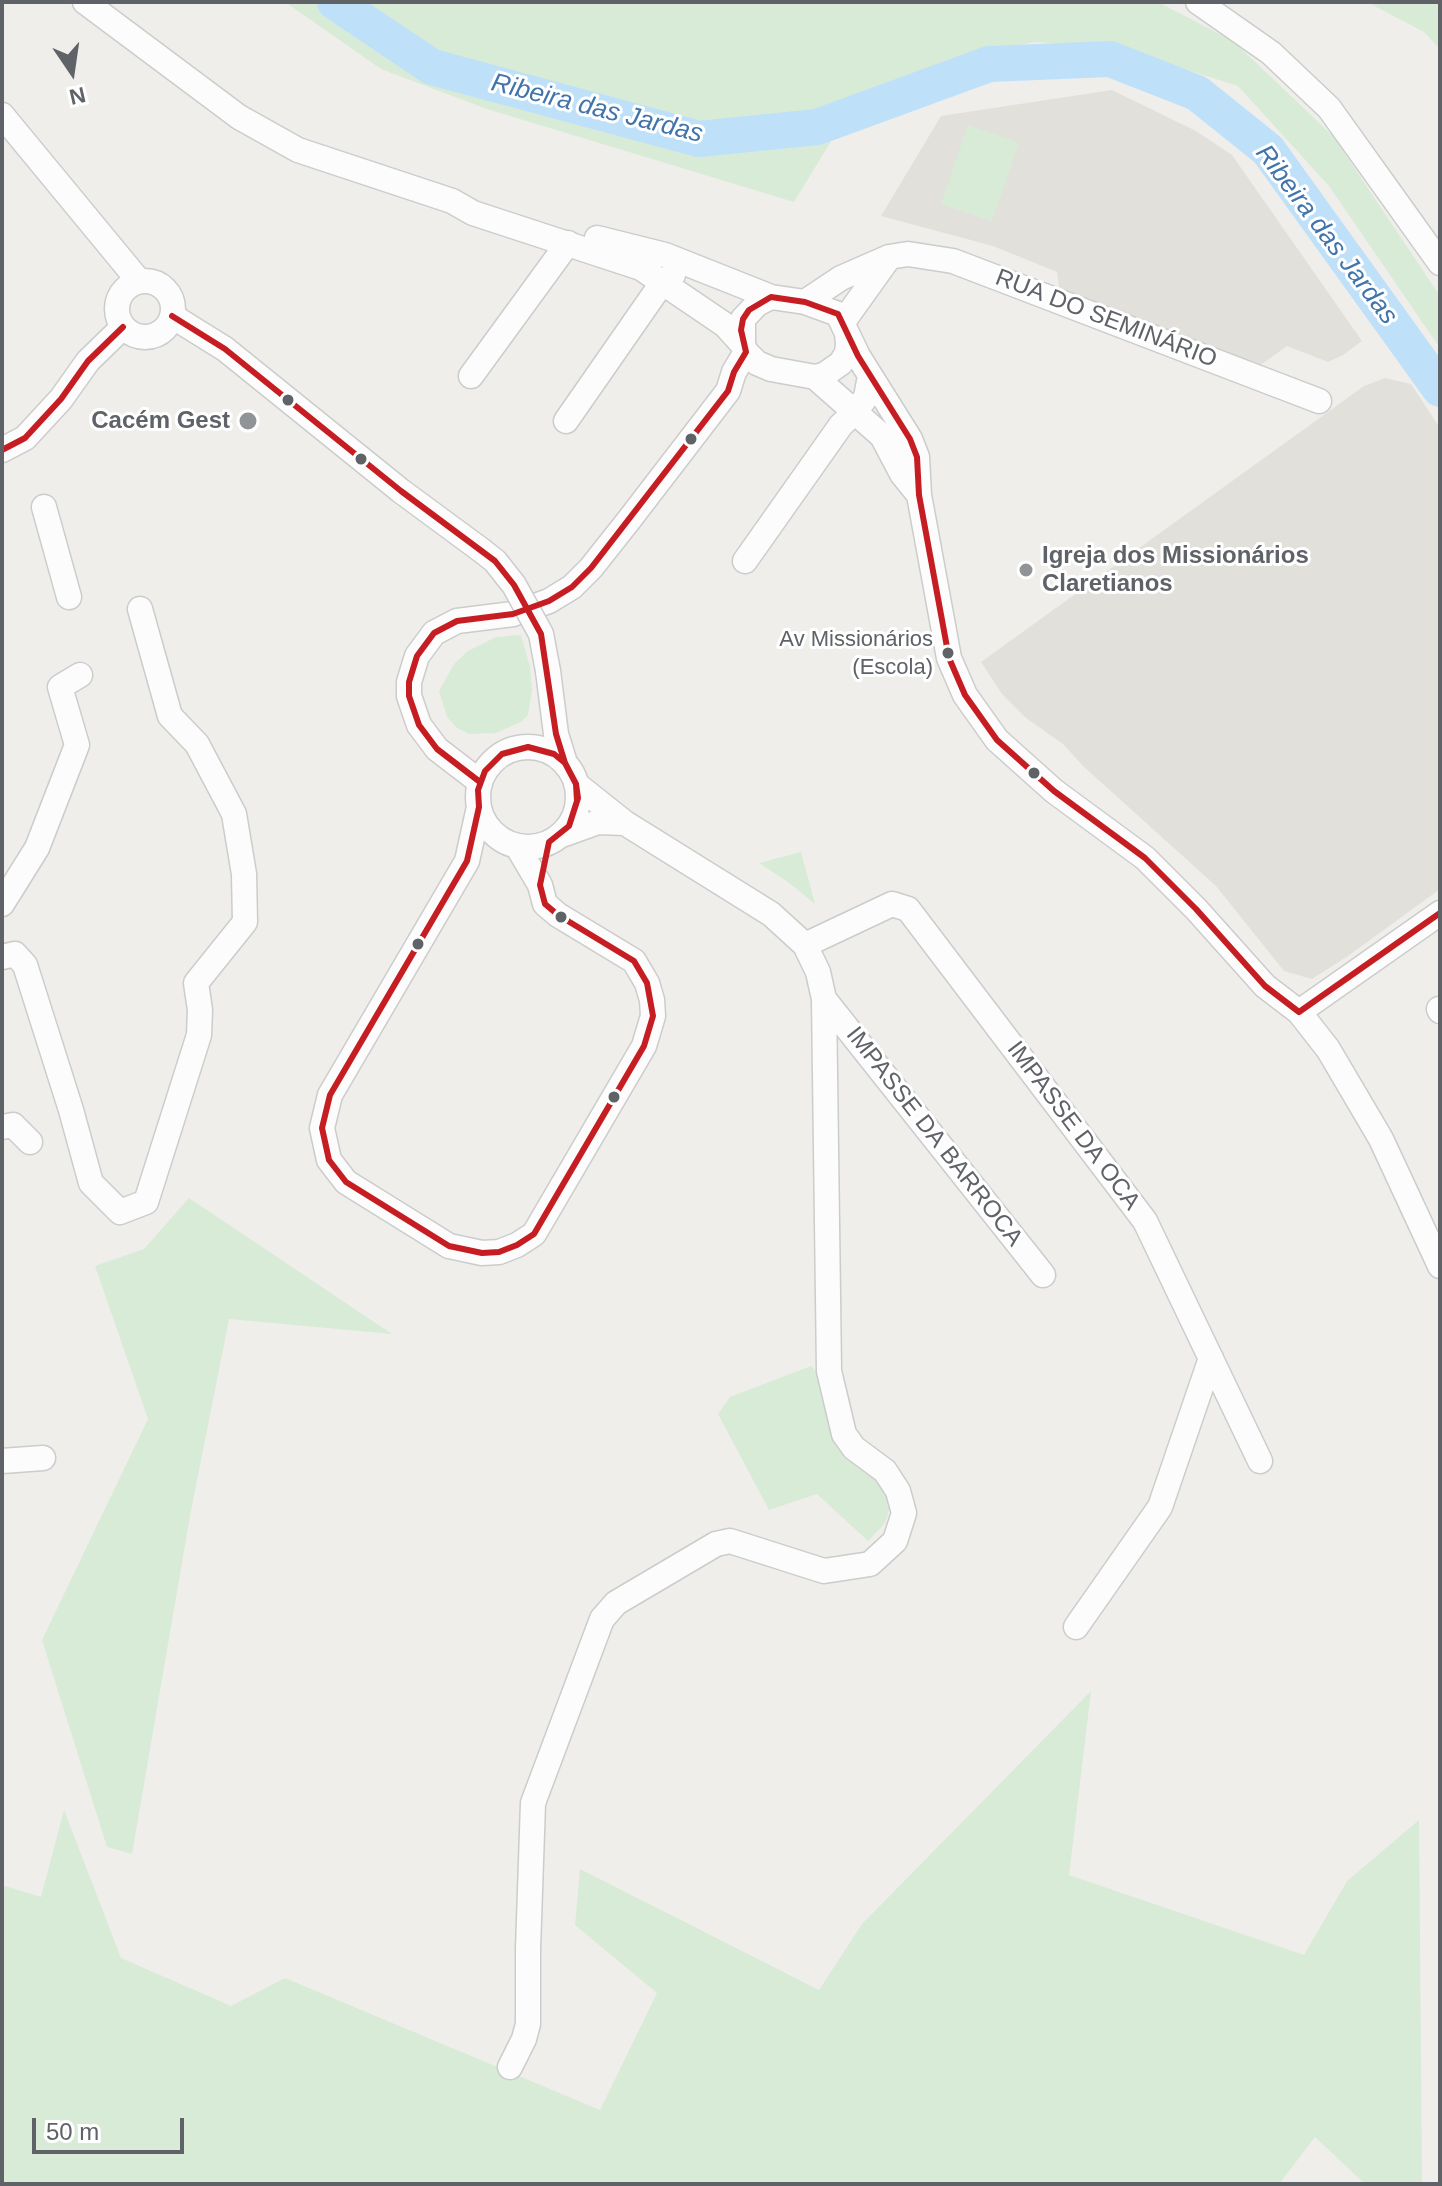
<!DOCTYPE html>
<html>
<head>
<meta charset="utf-8">
<style>
  body { margin:0 }
  #map { position:relative; width:1442px; height:2186px; overflow:hidden; background:#efeeea; font-family:Arial,sans-serif }
  canvas { display:block }
  .frame { position:absolute; inset:0; border:4px solid #5f6368; pointer-events:none }
  .north { position:absolute; left:32px; top:32px; width:80px; height:80px; -webkit-text-stroke:6px #fff; paint-order:stroke; rotate:167deg; font-size:22px; font-weight:700; line-height:32px; text-align:center; color:#5f6368 }
  .north::after { content:''; display:block; margin:auto; width:28px; height:36px; background:#5f6368; clip-path:polygon(50% 0,100% 100%,50% 72%,0 100%) }
  .scale { position:absolute; left:32px; top:2118px; width:152px; height:36px; box-sizing:border-box; border:4px solid #5f6368; border-top:0; padding-left:10px; font-size:24px; line-height:28px; white-space:nowrap; color:#5f6368; -webkit-text-stroke:6px #fff; paint-order:stroke }
</style>
</head>
<body>
<div id="map">
<canvas width="1442" height="2186"></canvas>
<div class="frame"></div>
<div class="north">N</div>
<div class="scale">50 m</div>
</div>
<script>
const ctx = document.querySelector('canvas').getContext('2d');
ctx.lineJoin = 'round';
function fill(path, color) { ctx.fillStyle = color; ctx.fill(path, 'evenodd'); }
const shape = rows => new Path2D(rows.map(r => 'M' + r).join(''));
function trace(path, color, width, dash) { ctx.strokeStyle = color; ctx.lineWidth = width; ctx.lineCap = dash ? 'butt' : 'round'; ctx.setLineDash(dash || []); ctx.stroke(path); }
function drawText(font, color, halo, rows, align = 'center') {
  ctx.font = font + ' Arial,sans-serif'; ctx.lineWidth = 6; ctx.setLineDash([]); ctx.textBaseline = 'middle'; ctx.strokeStyle = halo; ctx.fillStyle = color; for (const [text, x, y, turn = 0] of rows) {
    ctx.save(); ctx.translate(x, y); ctx.rotate((+turn || 0) * Math.PI / 180); ctx.textAlign = isNaN(turn) ? turn : align; if (halo) ctx.strokeText(text, 0, 0); ctx.fillText(text, 0, 0); ctx.restore();
  }
}
fill(shape([
  [1112,90,1196,131,1232,155,1362,341,1343,355,1328,362,1287,346,1255,369,1060,293,1057,272,993,246,881,216,941,116],
  [1385,378,1411,384,1440,428,1440,889,1348,956,1312,979,1284,971,1216,886,1083,766,1063,744,1026,718,1002,694,981,662,1364,386]
]), '#e2e0da');
fill(shape([
  [285,2,1158,2,1233,41,1333,136,1440,296,1440,348,1329,186,1238,86,1137,54,1079,45,1036,42,996,49,912,73,861,92,794,202,487,109,381,69],
  [1367,2,1440,2,1440,49,1424,32],
  [968,125,1019,143,992,221,941,204],
  [521,635,530,667,532,690,528,715,521,722,496,733,469,734,457,728,447,717,439,691,454,664,468,651,496,637],
  [801,852,815,904,788,882,759,863],
  [189,1198,392,1334,229,1319,190,1516,132,1854,107,1847,42,1640,148,1419,95,1266,144,1249],
  [811,1366,822,1378,885,1485,892,1501,885,1523,868,1541,817,1494,769,1510,718,1414,730,1397],
  [1091,1691,1069,1875,1304,1955,1347,1881,1419,1820,1422,2184,1365,2184,1315,2137,1279,2184,2,2184,2,1885,41,1897,64,1810,121,1958,231,2006,285,1978,600,2110,657,1993,575,1925,580,1869,819,1990,862,1924]
]), '#d8ebd6');
trace(shape([
  [335,2,432,67,699,139,817,127,989,64,1110,59,1197,93,1268,150,1440,389]
]), '#bfe0f9', 36);
const street = shape([
  [85,2,239,117,298,150,452,201,473,213,641,268,725,325,743,345],
  [1198,2,1271,53,1329,108,1440,263],
  [2,115,139,281],
  [597,238,665,255,771,297],
  '117 309a28 28 0 1 1 56 0a28 28 0 1 1-56 0Z',
  [771,297,805,302,838,314,847,333,848,344,847,353,841,363,824,375,815,377,771,369,757,363,746,352,743,345,743,319,757,304,771,297],
  [805,302,841,278,889,257,908,254,953,261,1319,401],
  [172,316,225,349,401,491,481,550],
  [843,322,888,259],
  [847,333,858,356,910,439,917,457,919,495,949,658,965,695,997,740,1054,791,1145,858,1196,909,1265,986,1299,1012,1328,1049,1381,1139,1440,1266],
  [471,376,568,243],
  [815,377,882,436,902,474,919,495],
  [566,421,662,283,673,275],
  [2,450,25,438,61,399,88,361,123,327],
  [44,507,69,597],
  [745,561,841,425,856,411,866,397,870,376],
  [548,671,556,734,565,763],
  '478 797a50 50 0 1 1 100 0a50 50 0 1 1-100 0Z',
  [480,782,437,749,419,725,409,696,409,682,417,656,434,633,457,621,513,614,549,601,572,587,591,568,629,520,728,391,734,372,746,352],
  [479,807,467,861,330,1095,322,1128,329,1160,346,1182,449,1246,482,1253,499,1252,517,1245,534,1234,644,1046,653,1016,652,1000,647,983,634,961,558,915,545,904,540,885,517,846],
  [559,836,598,822,625,823],
  [2,904,37,848,77,745,60,687,80,675],
  [805,945,892,904,908,909,1145,1221,1260,1461],
  [2,957,15,954,25,965,71,1110,91,1183,120,1212,146,1202,199,1035,200,1010,196,983,245,922,244,874,234,814,197,744,170,716,140,609],
  [824,999,1043,1275],
  [1439,1009,1440,1011],
  [1299,1012,1440,913],
  [2,1127,13,1125,30,1142],
  [2,1461,43,1458],
  [1076,1627,1160,1507,1211,1358],
  [510,2067,524,2039,528,2024,528,1949,533,1803,602,1619,616,1603,716,1544,730,1541,824,1571,870,1564,895,1541,904,1513,898,1491,885,1471,854,1448,844,1434,829,1371,824,999,818,972,805,945,771,914,625,823,576,784]
]);
trace(street, '#cbcccc', 27);
trace(street, '#fdfcfc', 24);
const streetBridge = shape([
  [481,550,495,561,514,585,541,634,548,671]
]);
trace(streetBridge, '#cbcccc', 27, []);
trace(streetBridge, '#fdfcfc', 24);
trace(shape([
  [172,316,225,349,401,491,495,561,514,585,541,634,556,734,565,763,576,784,577,801],
  [2,450,25,438,61,399,88,361,123,327],
  [528,747,554,754,565,763,576,784,578,798,569,826,549,842,540,885,545,904,558,915,634,961,647,983,653,1016,644,1046,534,1234,517,1245,499,1252,482,1253,449,1246,346,1182,329,1160,322,1128,330,1095,467,861,479,807,478,790,485,771,502,754,528,747],
  [480,782,437,749,419,725,409,696,409,682,417,656,434,633,457,621,513,614,549,601,572,587,591,568,728,391,734,372,746,352,741,330,743,319,749,310,771,297,805,302,838,314,858,356,910,439,917,457,919,495,949,658,965,695,997,740,1054,791,1145,858,1196,909,1265,986,1299,1012],
  [1299,1012,1440,913]
]), '#c61d23', 6);
for (const [x, y, r, color] of [
  [288,400,7,"#5f6368"],
  [248,421,10,"#919496"],
  [691,439,7,"#5f6368"],
  [361,459,7,"#5f6368"],
  [1026,570,8,"#919496"],
  [948,653,7,"#5f6368"],
  [1034,773,7,"#5f6368"],
  [561,917,7,"#5f6368"],
  [418,944,7,"#5f6368"],
  [614,1097,7,"#5f6368"]
]) { const dot = new Path2D(); dot.arc(x, y, r, 0, 2 * Math.PI); ctx.fillStyle = color; ctx.fill(dot); trace(dot, '#fff', 3); }
drawText('22px', '#5f6368', '#fff', [
  ["Av Missionários",933,640],
  ["(Escola)",933,668]
], 'right');
drawText('24px', '#5f6368', '#fff', [
  ["RUA DO SEMINÁRIO",1106,319,21],
  ["IMPASSE DA OCA",1073,1126,53],
  ["IMPASSE DA BARROCA",934,1137,52]
]);
drawText('bold 24px', '#5f6368', '#fff', [
  ["Cacém Gest",230,421],
  ["Igreja dos Missionários",1042,556,"left"],
  ["Claretianos",1042,584,"left"]
], 'right');
drawText('italic 26px', '#4174aa', '#fff', [
  ["Ribeira das Jardas",597,109,14],
  ["Ribeira das Jardas",1326,235,53]
]);
</script>
</body>
</html>
